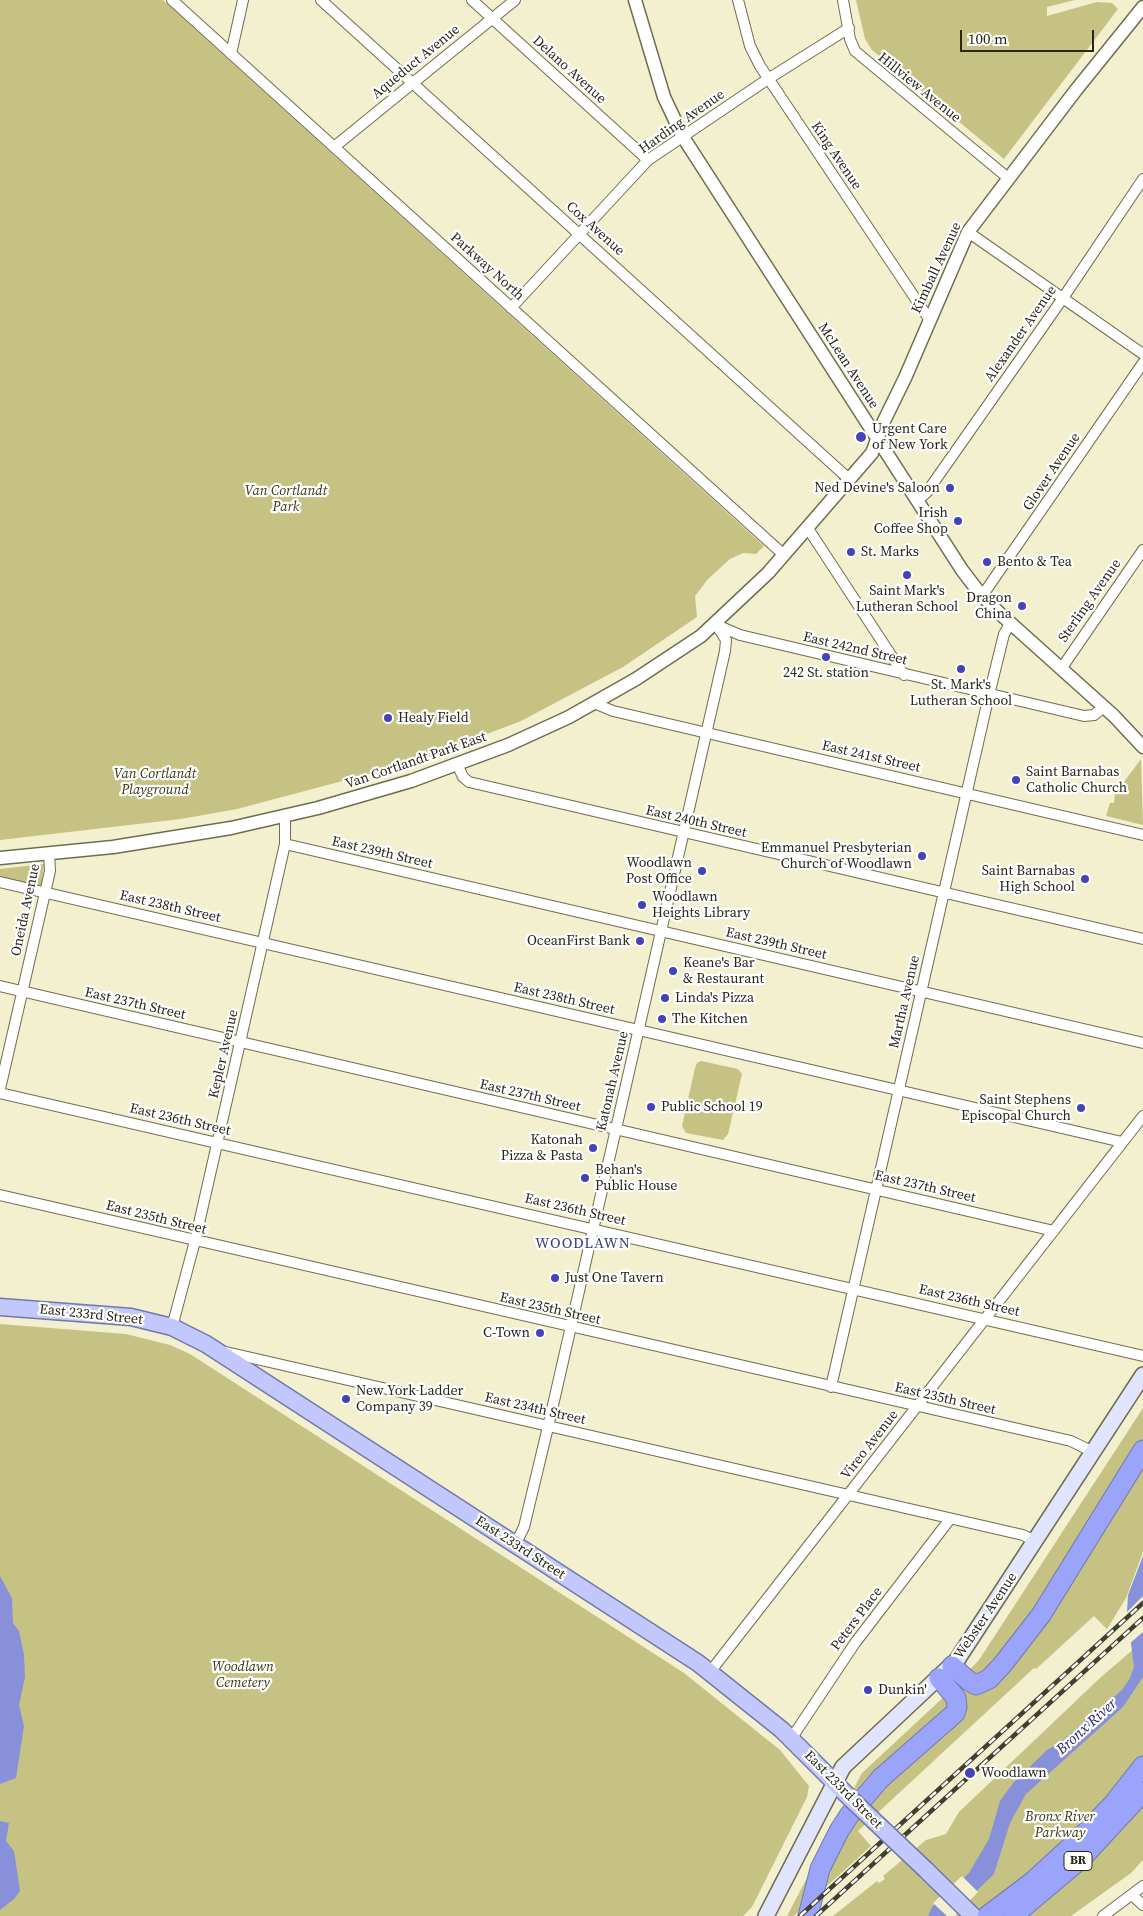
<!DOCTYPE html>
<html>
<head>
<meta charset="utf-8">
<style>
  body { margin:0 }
  #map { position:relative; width:1143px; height:1916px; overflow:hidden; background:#f2f0ce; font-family:"Source Serif 4",serif }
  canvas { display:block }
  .scale { position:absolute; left:960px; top:30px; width:134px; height:22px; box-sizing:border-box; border:2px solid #28271a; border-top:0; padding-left:6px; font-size:15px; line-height:18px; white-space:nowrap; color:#28271a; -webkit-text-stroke:4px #fff; paint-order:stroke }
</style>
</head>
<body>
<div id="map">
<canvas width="1143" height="1916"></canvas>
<div class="scale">100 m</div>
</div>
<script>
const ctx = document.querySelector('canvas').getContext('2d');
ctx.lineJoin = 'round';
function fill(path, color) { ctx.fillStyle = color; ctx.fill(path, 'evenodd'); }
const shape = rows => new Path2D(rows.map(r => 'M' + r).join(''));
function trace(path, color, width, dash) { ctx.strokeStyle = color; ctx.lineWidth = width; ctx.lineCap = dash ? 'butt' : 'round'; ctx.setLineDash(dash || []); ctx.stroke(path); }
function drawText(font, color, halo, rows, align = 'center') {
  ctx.font = font + ' "Source Serif 4",serif'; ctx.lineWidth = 4.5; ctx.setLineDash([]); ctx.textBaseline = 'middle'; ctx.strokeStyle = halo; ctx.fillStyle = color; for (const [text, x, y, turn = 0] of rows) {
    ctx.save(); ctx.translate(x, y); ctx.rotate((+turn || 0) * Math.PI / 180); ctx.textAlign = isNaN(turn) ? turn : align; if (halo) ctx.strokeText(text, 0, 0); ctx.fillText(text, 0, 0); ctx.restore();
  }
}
fill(shape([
  [0,0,163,0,764,546,756,554,743,553,730,559,708,579,695,596,697,617,623,667,521,721,414,762,237,809,181,819,0,840],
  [856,0,1075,0,1047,7,1047,16,1097,2,1112,3,1118,9,1004,159,872,50,865,39],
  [1141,759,1143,825,1106,816,1110,803,1114,803,1115,794],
  [44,864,41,890,0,880,0,869],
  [701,1061,738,1069,742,1074,728,1134,723,1140,686,1133,682,1126,695,1068,697,1063],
  [0,1324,126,1334,170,1345,190,1354,684,1673,780,1750,809,1786,807,1797,752,1907,743,1916,0,1916],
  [1143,1408,1143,1552,1126,1598,1107,1629,1094,1616,1036,1669,1034,1668,858,1831,871,1846,794,1916,787,1916,862,1773,947,1694,979,1660],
  [1143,1641,1143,1860,1131,1873,1071,1916,833,1916,877,1881,879,1883,885,1879,883,1876,926,1840,946,1834,959,1812,1101,1677]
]), '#c6c284');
fill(shape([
  [1143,1556,1143,1677,1123,1707,1026,1794,1010,1823,994,1874,951,1916,928,1916,932,1907,969,1873,989,1839,1000,1801,1013,1783,1047,1750,1060,1743,1122,1690,1130,1678,1134,1667,1127,1612,1128,1595],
  [0,1576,12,1598,13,1623,19,1631,24,1655,25,1677,19,1705,24,1726,16,1778,0,1784],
  [0,1821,9,1823,6,1841,14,1851,20,1891,14,1899,0,1910]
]), '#8790d9');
fill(shape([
  [1143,1596,1143,1632,1128,1645,1125,1614],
  [962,1876,978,1892,955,1916,947,1916,933,1903]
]), '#f2f0ce');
const minor = shape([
  [172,0,784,555],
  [321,0,850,480],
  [472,0,648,160],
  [738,0,750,46,760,66,929,319],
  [843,0,850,39,855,51,1008,178],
  [231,54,243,0],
  [334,147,515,0],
  [968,232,1143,354],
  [511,308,648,160,768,79,849,28],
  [917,501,927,492,1063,298,1143,179],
  [807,527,904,675],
  [982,596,1143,363],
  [719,626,740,635,1084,716,1094,715,1104,707],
  [1061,669,1143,550],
  [594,703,613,711,1143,835],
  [457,764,463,777,469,782,1143,939],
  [285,844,1143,1043],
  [0,882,1122,1142],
  [0,986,1054,1231],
  [0,1089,50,871,49,853],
  [0,1093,1143,1356],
  [0,1195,1071,1441,1093,1452],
  [172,1327,195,1241,285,844,285,816],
  [226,1352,1023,1535,1035,1541],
  [831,1387,989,695,1004,634,1010,624],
  [515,1545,524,1527,548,1427,725,651,726,640,716,624],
  [710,1672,1143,1116],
  [791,1739,855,1643,950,1519],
  [1132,1895,1143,1905],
  [1103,1916,1143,1886]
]);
const tertiary = shape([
  [635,0,664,97,683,137,962,570,978,591,997,611,1114,716,1143,747],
  [0,858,113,847,231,828,318,808,411,781,508,745,569,717,636,679,701,636,768,573,872,453,883,423,905,378,968,232,1076,90,1143,7]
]);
const secondary = shape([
  [766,1916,843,1767,957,1660,1143,1375]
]);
const primary = shape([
  [0,1307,131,1317,172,1327,206,1344,698,1663,782,1730,851,1799],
  [926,1870,973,1916]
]);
const motorway = shape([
  [952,1666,969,1681,976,1685,989,1679,1003,1664,1041,1615,1143,1450],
  [808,1916,820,1869,839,1831,850,1814,881,1778,955,1713,957,1707,956,1698,939,1678],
  [987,1916,1032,1882,1079,1839,1113,1804,1143,1766],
  [1013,1916,1081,1859,1143,1792]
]);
trace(minor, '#6f6d4f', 12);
trace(tertiary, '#6f6d4f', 15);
trace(secondary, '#6f6d4f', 18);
trace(primary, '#7278ac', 19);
trace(motorway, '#7278ac', 21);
trace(minor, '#fff', 10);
trace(tertiary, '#fff', 12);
trace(secondary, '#e1e4fe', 15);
trace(primary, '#c2c8fc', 16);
trace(motorway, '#9aa4fa', 19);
const rail = shape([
  [800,1916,1143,1603],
  [816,1916,1143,1618]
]);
trace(rail, '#413f30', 4.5);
trace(rail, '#fff', 2.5, [8]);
const primaryBridge = shape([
  [851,1799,926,1870]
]);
trace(primaryBridge, '#7278ac', 19, []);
trace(primaryBridge, '#c2c8fc', 16);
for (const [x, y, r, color] of [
  [861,437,6,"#4643b9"],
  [950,488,5,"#4643b9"],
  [958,521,5,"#4643b9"],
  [851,552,5,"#4643b9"],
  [987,562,5,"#4643b9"],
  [907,575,5,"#4643b9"],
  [1022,606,5,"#4643b9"],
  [826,657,5,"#4643b9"],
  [961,669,5,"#4643b9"],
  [388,718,5,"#4643b9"],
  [1016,780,5,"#4643b9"],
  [922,856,5,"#4643b9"],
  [702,871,5,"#4643b9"],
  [1085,879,5,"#4643b9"],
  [642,905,5,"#4643b9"],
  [640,941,5,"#4643b9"],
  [673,971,5,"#4643b9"],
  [665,998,5,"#4643b9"],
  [662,1019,5,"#4643b9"],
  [651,1107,5,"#4643b9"],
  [1081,1108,5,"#4643b9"],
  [593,1148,5,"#4643b9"],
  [585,1178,5,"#4643b9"],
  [555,1278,5,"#4643b9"],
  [540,1333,5,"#4643b9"],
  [346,1399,5,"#4643b9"],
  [868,1690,5,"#4643b9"],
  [970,1773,6,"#4643b9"]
]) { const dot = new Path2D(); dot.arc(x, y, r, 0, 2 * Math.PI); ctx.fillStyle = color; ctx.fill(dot); trace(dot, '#fff', 2); }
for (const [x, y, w] of [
  [1078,1861,28]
]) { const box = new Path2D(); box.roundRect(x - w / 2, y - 9.5, w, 19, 4); ctx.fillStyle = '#fff'; ctx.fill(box); trace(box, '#28271a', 1); }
drawText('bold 12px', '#28271a', null, [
  ["BR",1078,1861]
]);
drawText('14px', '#28271a', '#fff', [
  ["Aqueduct Avenue",416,62,-39],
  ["Delano Avenue",569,70,42],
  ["Hillview Avenue",919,88,39],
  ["Harding Avenue",682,122,-35],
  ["King Avenue",836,156,56],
  ["Cox Avenue",595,229,42],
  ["Parkway North",487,267,42],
  ["Kimball Avenue",937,268,-65],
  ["Alexander Avenue",1021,334,-55],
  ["McLean Avenue",848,366,57],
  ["Glover Avenue",1052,472,-56],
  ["Sterling Avenue",1090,601,-55],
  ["East 242nd Street",855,649,13],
  ["East 241st Street",871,757,13],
  ["Van Cortlandt Park East",416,761,-19],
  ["East 240th Street",696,822,13],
  ["East 239th Street",382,853,13],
  ["East 238th Street",170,907,13],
  ["Oneida Avenue",26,910,-78],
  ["East 239th Street",776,944,13],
  ["East 238th Street",564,999,13],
  ["Martha Avenue",905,1002,-77],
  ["East 237th Street",135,1004,13],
  ["Kepler Avenue",224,1054,-77],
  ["Katonah Avenue",613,1081,-77],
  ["East 237th Street",530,1096,13],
  ["East 236th Street",180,1120,13],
  ["East 237th Street",925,1187,13],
  ["East 236th Street",575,1210,13],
  ["East 235th Street",156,1218,14],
  ["East 236th Street",969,1301,13],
  ["East 235th Street",550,1309,13],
  ["East 233rd Street",91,1315,6],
  ["East 235th Street",945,1399,13],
  ["East 234th Street",535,1409,13],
  ["Vireo Avenue",870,1445,-52],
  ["East 233rd Street",520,1548,33],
  ["Webster Avenue",986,1616,-56],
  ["Peters Place",857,1619,-53],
  ["East 233rd Street",843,1790,45]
]);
drawText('14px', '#28271a', '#fff', [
  ["Urgent Care",872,429],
  ["of New York",872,445],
  ["Ned Devine's Saloon",940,488,"right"],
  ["Irish",948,513,"right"],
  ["Coffee Shop",948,529,"right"],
  ["St. Marks",861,552],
  ["Bento & Tea",997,562],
  ["Saint Mark's",907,591,"center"],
  ["Lutheran School",907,607,"center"],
  ["Dragon",1012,598,"right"],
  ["China",1012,614,"right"],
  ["242 St. station",826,673,"center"],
  ["St. Mark's",961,685,"center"],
  ["Lutheran School",961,701,"center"],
  ["Healy Field",398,718],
  ["Saint Barnabas",1026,772],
  ["Catholic Church",1026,788],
  ["Emmanuel Presbyterian",912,848,"right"],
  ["Church of Woodlawn",912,864,"right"],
  ["Woodlawn",692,863,"right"],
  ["Post Office",692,879,"right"],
  ["Saint Barnabas",1075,871,"right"],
  ["High School",1075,887,"right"],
  ["Woodlawn",652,897],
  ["Heights Library",652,913],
  ["OceanFirst Bank",630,941,"right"],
  ["Keane's Bar",683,963],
  ["& Restaurant",683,979],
  ["Linda's Pizza",675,998],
  ["The Kitchen",672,1019],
  ["Saint Stephens",1071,1100,"right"],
  ["Episcopal Church",1071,1116,"right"],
  ["Public School 19",661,1107],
  ["Katonah",583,1140,"right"],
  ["Pizza & Pasta",583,1156,"right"],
  ["Behan's",595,1170],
  ["Public House",595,1186],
  ["Just One Tavern",565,1278],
  ["C-Town",530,1333,"right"],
  ["New York Ladder",356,1391],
  ["Company 39",356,1407],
  ["Dunkin'",878,1690],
  ["Woodlawn",981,1773]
], 'left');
drawText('italic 14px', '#3a3812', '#fff', [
  ["Van Cortlandt",286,491],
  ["Park",286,507],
  ["Van Cortlandt",155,774],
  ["Playground",155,790],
  ["Woodlawn",243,1667],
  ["Cemetery",243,1683],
  ["Bronx River",1060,1817],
  ["Parkway",1060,1833]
]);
ctx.letterSpacing = '1px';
drawText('15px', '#393d79', '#fff', [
  ["WOODLAWN",583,1244]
]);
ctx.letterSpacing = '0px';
drawText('italic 15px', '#221b6f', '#fff', [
  ["Bronx River",1087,1727,-42]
]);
</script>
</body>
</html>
